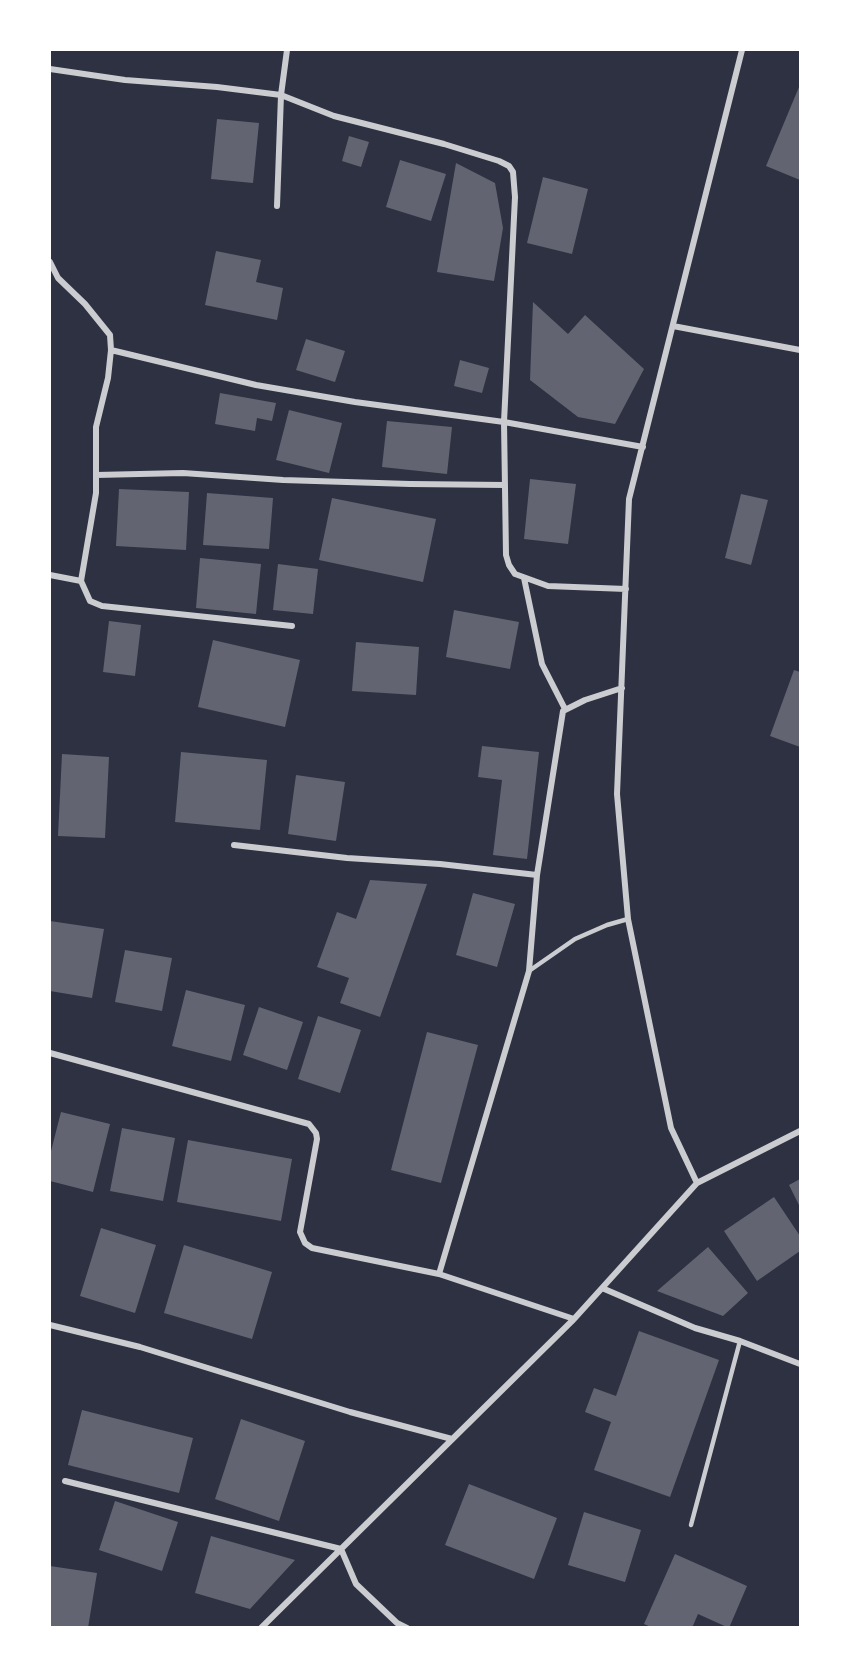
<!DOCTYPE html>
<html>
<head>
<meta charset="utf-8">
<style>
  body { margin:0 }
  #map { position:relative; width:850px; height:1677px; overflow:hidden; background:#2d3142; font-family:"Fira Sans",sans-serif }
  canvas { display:block }
  .frame { position:absolute; inset:0; border:51px solid #fff; pointer-events:none }
</style>
</head>
<body>
<div id="map">
<canvas width="850" height="1677"></canvas>
<div class="frame"></div>
</div>
<script>
const ctx = document.querySelector('canvas').getContext('2d');
ctx.lineJoin = 'round';
function fill(path, color) { ctx.fillStyle = color; ctx.fill(path, 'evenodd'); }
const shape = rows => new Path2D(rows.map(r => 'M' + r).join(''));
function trace(path, color, width, dash) { ctx.strokeStyle = color; ctx.lineWidth = width; ctx.lineCap = dash ? 'butt' : 'round'; ctx.setLineDash(dash || []); ctx.stroke(path); }
fill(shape([
  [799,87,800,88,800,180,766,166],
  [217,119,259,123,253,183,211,179],
  [349,136,369,142,361,167,342,161],
  [400,160,446,174,431,221,386,207],
  [456,163,495,183,503,228,494,281,437,272],
  [543,177,588,189,572,254,527,243],
  [216,251,261,260,256,282,283,288,277,320,205,305],
  [533,302,568,334,585,315,644,369,615,424,578,417,530,380],
  [306,339,345,351,335,382,296,370],
  [460,360,489,368,482,393,454,386],
  [220,393,276,403,272,421,257,418,255,431,215,424],
  [289,410,342,423,329,473,276,460],
  [387,421,452,427,447,474,382,467],
  [530,479,576,484,568,544,524,539],
  [119,489,189,492,186,550,116,546],
  [207,493,273,498,269,549,203,545],
  [741,494,768,500,751,565,725,558],
  [332,498,436,519,423,582,319,560],
  [200,558,261,564,256,614,196,608],
  [278,564,318,569,313,614,273,610],
  [454,610,519,622,510,669,446,657],
  [109,621,141,625,135,676,103,672],
  [213,640,300,660,285,727,198,707],
  [356,642,419,647,416,695,352,691],
  [794,670,800,672,800,747,770,736],
  [482,746,539,752,527,859,493,855,502,780,478,777],
  [181,752,267,760,260,830,175,822],
  [62,754,109,757,105,838,58,836],
  [296,775,345,782,336,841,288,834],
  [370,880,427,884,380,1017,340,1003,349,978,317,967,337,912,356,919],
  [473,893,515,904,497,967,456,955],
  [50,921,104,929,92,998,50,991],
  [125,950,172,958,162,1011,115,1002],
  [186,990,245,1005,231,1061,172,1046],
  [259,1007,303,1022,287,1070,243,1055],
  [318,1016,361,1030,340,1093,298,1079],
  [427,1032,478,1045,441,1183,391,1170],
  [61,1112,110,1124,93,1192,50,1181,50,1155],
  [122,1128,175,1138,163,1201,110,1191],
  [188,1140,292,1159,281,1221,177,1202],
  [800,1179,800,1207,789,1185],
  [774,1197,800,1236,800,1251,757,1281,724,1231],
  [101,1228,156,1245,135,1313,80,1296],
  [184,1245,272,1272,252,1339,164,1313],
  [708,1247,748,1293,723,1316,657,1291],
  [639,1331,719,1360,670,1497,594,1470,611,1422,585,1412,594,1388,616,1396],
  [82,1410,193,1438,179,1493,68,1465],
  [241,1419,305,1441,279,1521,215,1499],
  [469,1484,557,1518,534,1579,445,1545],
  [115,1501,178,1522,162,1571,99,1550],
  [584,1512,641,1530,625,1582,568,1565],
  [211,1536,295,1560,250,1609,195,1593],
  [675,1554,747,1586,729,1628,698,1614,692,1628,653,1628,644,1624],
  [50,1566,97,1573,88,1628,50,1628]
]), '#626471');
trace(shape([
  [529,971,575,939,607,925,628,919],
  [691,1525,740,1341]
]), '#caccd0', 4.5);
trace(shape([
  [50,69,125,80,217,87,281,95,334,116,444,144,499,161,509,166,513,172,515,197,504,422,506,555,509,565,515,574,548,586,626,589],
  [277,206,281,95,287,50],
  [50,262,58,278,85,304,110,335,111,350,108,378,96,427,96,493,81,581,90,601,102,606,292,626],
  [673,326,800,350],
  [111,350,256,385,355,402,504,422,643,447],
  [96,475,183,473,283,480,410,484,505,485],
  [50,575,81,581],
  [524,578,542,664,565,709],
  [234,845,347,858,440,864,537,875],
  [50,1053,309,1124,316,1133,317,1139,300,1232,305,1243,312,1248,439,1274],
  [697,1183,671,1128,628,919,617,794,629,499,742,50],
  [602,1288,695,1328,740,1341,800,1364],
  [574,1319,439,1274,529,971,537,875,563,711,585,700,622,688],
  [50,1325,140,1347,350,1412,452,1439],
  [65,1481,341,1549,356,1584,397,1623,407,1628],
  [261,1628,574,1319,697,1183,800,1131]
]), '#caccd0', 6);
</script>
</body>
</html>
